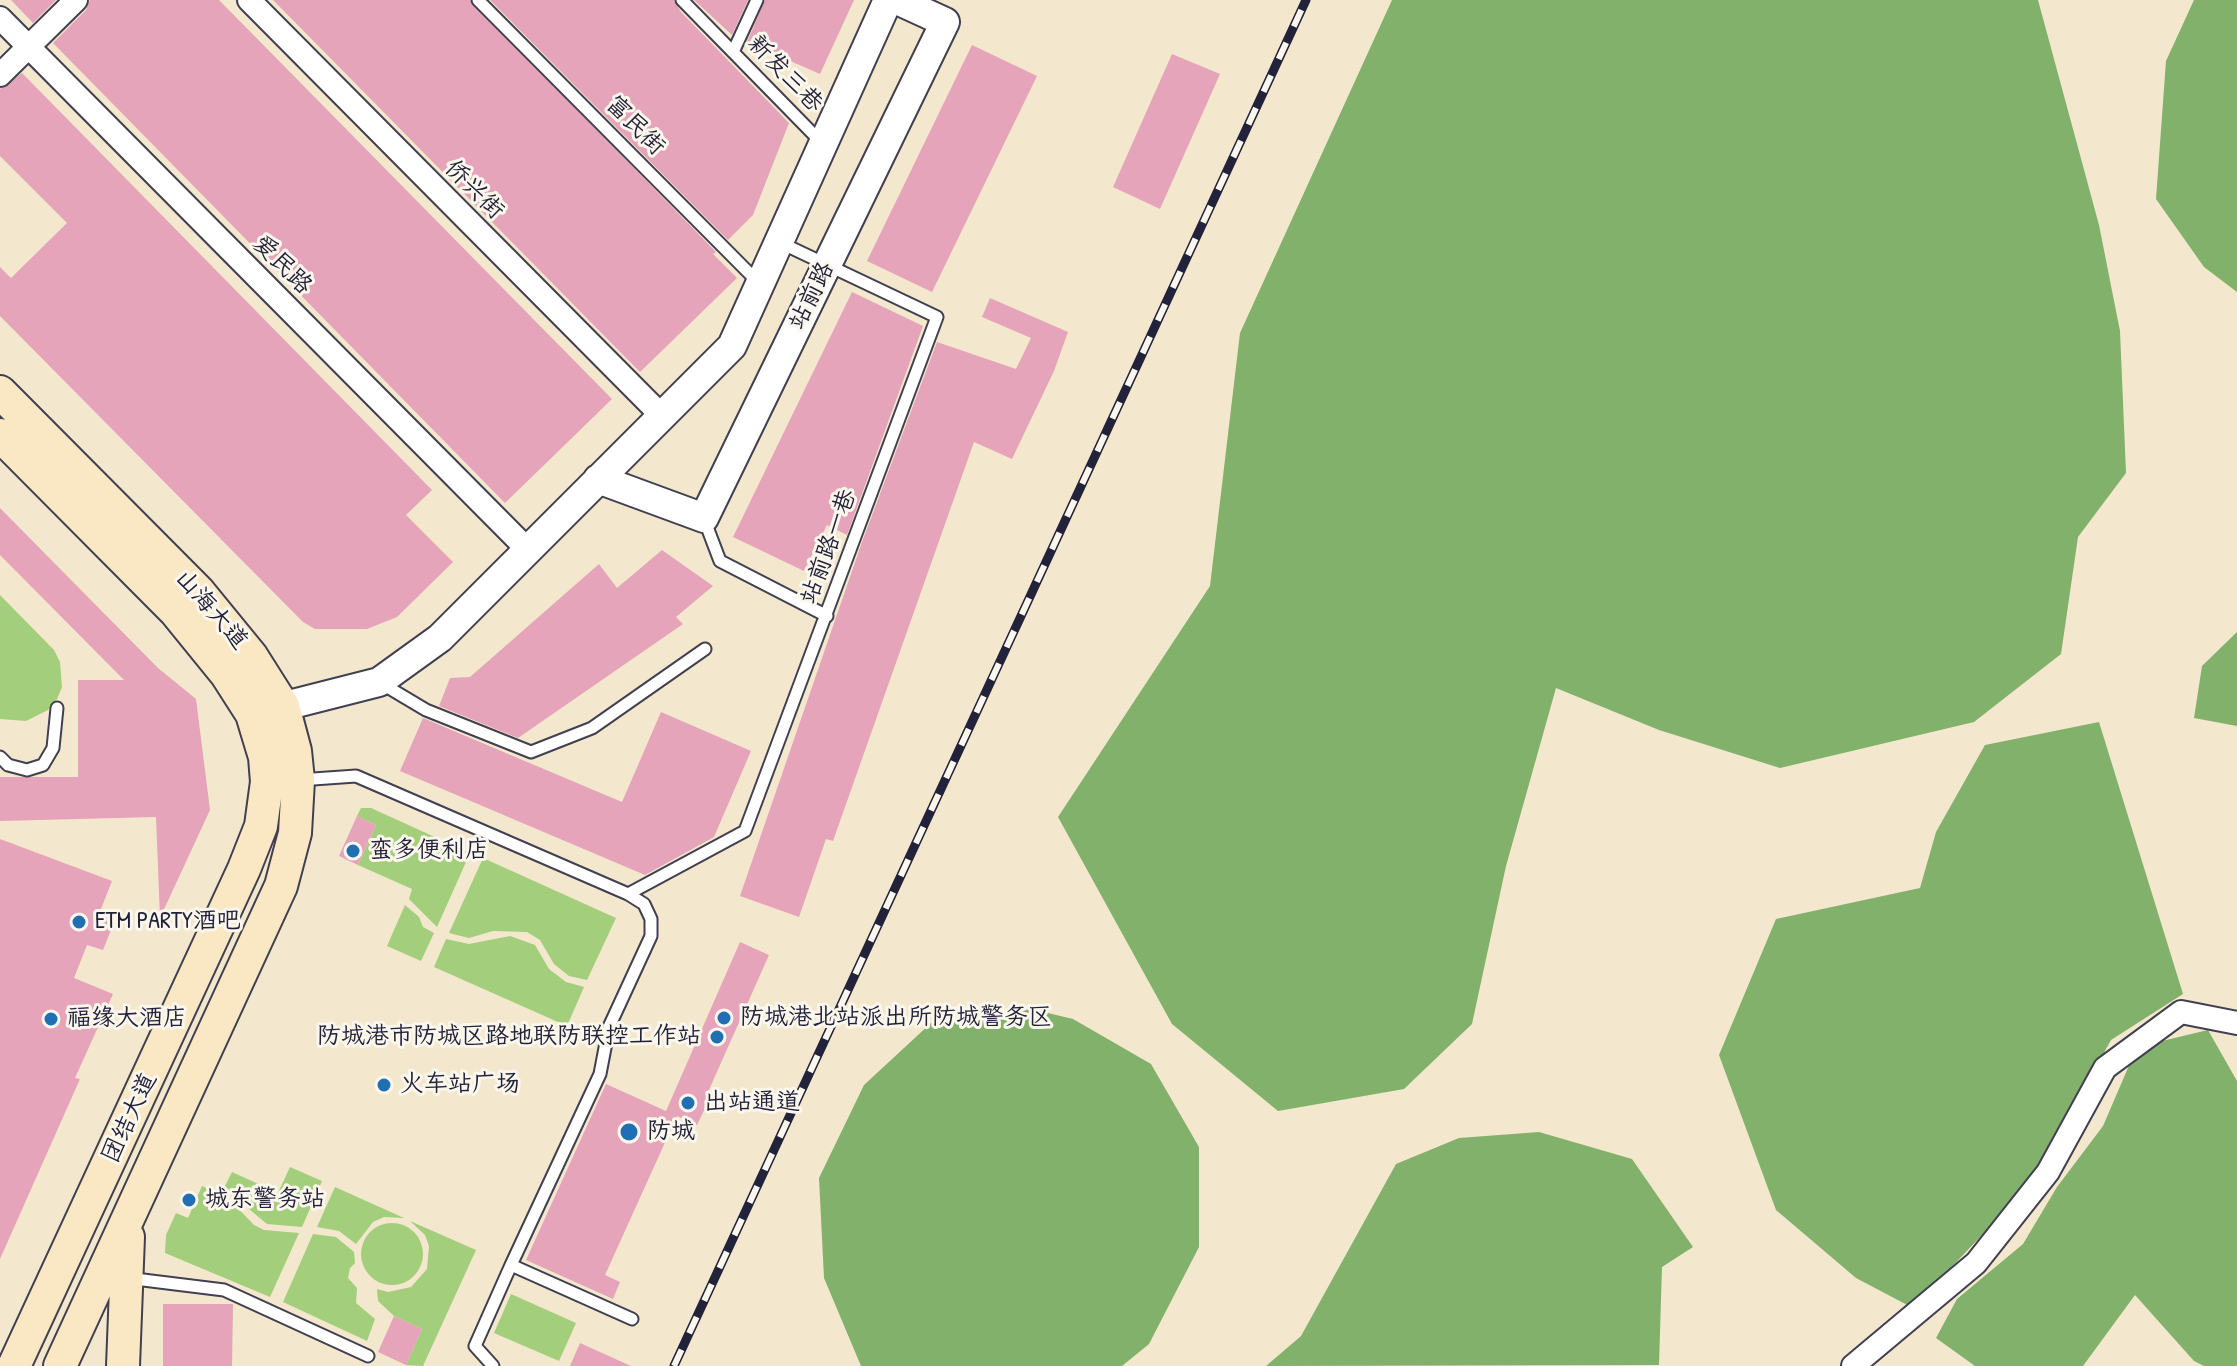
<!DOCTYPE html>
<html>
<head>
<meta charset="utf-8">
<style>
  body { margin:0 }
  canvas { display:block; background:#f3e7cd }
</style>
</head>
<body>
<canvas width="2237" height="1366"></canvas>
<script>
const ctx = document.querySelector('canvas').getContext('2d');
ctx.lineJoin = 'round';
function fill(path, color) { ctx.fillStyle = color; ctx.fill(path, 'evenodd'); }
const shape = rows => new Path2D(rows.map(r => 'M' + r).join(''));
function trace(path, color, width, dash) { ctx.strokeStyle = color; ctx.lineWidth = width; ctx.lineCap = dash ? 'butt' : 'round'; ctx.setLineDash(dash || []); ctx.stroke(path); }
function drawText(font, color, halo, rows, align = 'center') {
  ctx.font = font + ' "Patrick Hand","LXGW WenKai TC",sans-serif'; ctx.lineWidth = 6; ctx.setLineDash([]); ctx.textBaseline = 'middle'; ctx.strokeStyle = halo; ctx.fillStyle = color; for (const [text, x, y, turn = 0] of rows) {
    ctx.save(); ctx.translate(x, y); ctx.rotate((+turn || 0) * Math.PI / 180); ctx.textAlign = isNaN(turn) ? turn : align; if (halo) ctx.strokeText(text, 0, 0); ctx.fillText(text, 0, 0); ctx.restore();
  }
}
fill(shape([
  [0,595,54,650,60,662,62,687,57,699,48,710,26,721,0,719],
  [361,808,371,808,470,853,437,927,409,899,412,889,358,865,376,825,357,816],
  [483,858,616,918,587,980,569,976,554,964,540,940,527,932,493,931,469,938,449,933],
  [405,905,419,917,423,927,434,933,421,961,387,946],
  [510,936,535,945,549,969,566,982,584,987,567,1026,434,967,446,939,469,944],
  [290,1167,322,1181,302,1227,267,1224,224,1188,232,1172,278,1193],
  [202,1186,229,1199,254,1225,264,1230,299,1233,270,1297,165,1253,166,1235,176,1213,188,1218],
  [335,1187,404,1218,384,1217,373,1222,356,1244,339,1231,317,1227],
  [410,1221,476,1250,423,1366,406,1365,422,1329,394,1316,378,1301,377,1289,388,1292,411,1287,427,1269,429,1246,425,1235],
  '361 1254a31 31 0 1 1 62 0a31 31 0 1 1-62 0Z',
  [313,1234,336,1237,354,1252,355,1263,350,1268,348,1278,357,1288,356,1303,375,1319,367,1341,283,1302],
  [511,1294,576,1323,559,1361,494,1333]
]), '#a3ce7b');
fill(shape([
  [1392,0,2038,0,2099,225,2120,331,2126,473,2078,537,2061,654,1974,722,1780,768,1659,730,1556,688,1506,866,1472,1024,1404,1089,1278,1111,1172,1024,1058,817,1210,586,1240,333],
  [2194,0,2237,0,2237,292,2204,267,2156,199,2166,61],
  [2237,632,2237,726,2194,718,2202,666],
  [2099,722,2183,994,2111,1040,2031,1183,1913,1308,1856,1278,1776,1210,1719,1055,1776,919,1920,888,1936,832,1985,745],
  [1031,1009,1073,1019,1151,1064,1199,1147,1199,1247,1149,1344,1122,1366,861,1366,824,1278,819,1178,864,1085,931,1023],
  [2208,1030,2237,1081,2237,1366,2204,1366,2194,1361,2135,1295,2083,1366,1975,1366,1936,1338,1957,1299,2023,1244,2057,1187,2103,1126,2137,1047],
  [1539,1132,1632,1159,1693,1247,1662,1267,1659,1365,1266,1366,1301,1336,1396,1164,1459,1138]
]), '#82b16b');
fill(shape([
  [11,0,56,0,33,23],
  [90,0,219,0,612,399,505,503,53,43,86,10],
  [273,0,470,0,716,252,713,254,737,278,640,372],
  [490,0,674,0,681,12,789,123,753,215,728,240],
  [694,0,748,0,732,35],
  [765,0,854,0,820,74,747,42],
  [972,45,1037,76,932,292,867,261],
  [1172,54,1220,74,1160,209,1113,187],
  [22,73,432,490,406,515,453,562,397,617,367,629,315,629,303,622,0,316,0,267,11,278,67,223,0,156,0,89],
  [852,292,923,326,847,535,827,525,804,571,733,537],
  [990,298,1068,332,1054,371,1012,459,974,442,833,841,826,839,799,917,740,896,862,542,937,342,1016,369,1031,338,982,317],
  [0,508,158,668,196,699,210,810,160,918,156,817,0,821,0,777,78,777,78,680,124,680,0,555],
  [662,550,713,586,676,617,683,624,518,738,439,706,450,678,470,677,599,564,617,588],
  [661,712,751,751,714,837,645,875,400,771,423,718,622,802],
  [357,816,376,825,358,865,339,856],
  [0,839,112,881,99,914,115,920,103,950,87,945,74,978,113,994,75,1078,80,1079,0,1259],
  [740,942,769,955,708,1092,712,1094,697,1125,677,1116,605,1275,620,1282,613,1299,526,1260,606,1084,666,1111],
  [163,1304,233,1304,232,1366,163,1366],
  [394,1316,422,1329,406,1365,378,1352],
  [580,1343,631,1366,570,1366]
]), '#e5a4b9');
const service = shape([
  [478,0,759,283],
  [682,0,822,143],
  [733,52,757,0],
  [704,519,720,561,827,616],
  [379,682,426,710,531,752,592,728,705,649],
  [0,757,8,765,27,770,43,765,53,748,57,708],
  [299,780,356,776,628,894,644,904,651,919,651,936,609,1027,600,1074,511,1265,632,1319],
  [628,894,745,831,937,317,779,242],
  [127,1278,224,1290,368,1356],
  [493,1366,475,1346,511,1265]
]);
const minor = shape([
  [249,0,662,416],
  [0,18,528,550],
  [0,75,76,0],
  [1853,1366,1976,1263,2048,1172,2105,1068,2181,1012,2237,1023]
]);
const tertiary = shape([
  [598,479,704,518,945,22,897,0],
  [261,712,379,682,440,638,732,346,888,0]
]);
const secondary = shape([
  [0,392,198,591,252,657,283,706,295,751,298,780,295,833,281,886,60,1366],
  [0,435,175,611,227,675,252,714,265,757,267,782,261,826,244,869,14,1366],
  [123,1366,128,1237]
]);
trace(service, '#414051', 15);
trace(minor, '#414051', 26);
trace(tertiary, '#414051', 32);
trace(secondary, '#414051', 36);
trace(service, '#fff', 11);
trace(minor, '#fff', 22);
trace(tertiary, '#fff', 28);
trace(secondary, '#fae7c3', 32);
const rail = shape([
  [674,1366,1306,0]
]);
trace(rail, '#22223b', 9);
trace(rail, '#fbf7ec', 6, [18]);
for (const [x, y, r, color] of [
  [353,851,8,"#1f6fb2"],
  [79,922,8,"#1f6fb2"],
  [724,1018,8,"#1f6fb2"],
  [51,1019,8,"#1f6fb2"],
  [717,1037,8,"#1f6fb2"],
  [384,1085,8,"#1f6fb2"],
  [688,1103,8,"#1f6fb2"],
  [629,1132,10,"#1f6fb2"],
  [189,1200,8,"#1f6fb2"]
]) { const dot = new Path2D(); dot.arc(x, y, r, 0, 2 * Math.PI); ctx.fillStyle = color; ctx.fill(dot); trace(dot, '#fbf7ec', 3); }
drawText('24px', '#22223b', '#fbf7ec', [
  ["新发三巷",785,74,46],
  ["富民街",635,126,45],
  ["侨兴街",474,190,45],
  ["爱民路",282,265,45],
  ["站前路",812,296,-64],
  ["站前路一巷",829,547,-70],
  ["山海大道",211,610,49],
  ["团结大道",130,1118,-65]
]);
drawText('24px', '#22223b', '#fbf7ec', [
  ["蛮多便利店",369,851],
  ["ETM PARTY酒吧",95,922],
  ["防城港北站派出所防城警务区",740,1018],
  ["福缘大酒店",67,1019],
  ["防城港市防城区路地联防联控工作站",701,1037,"right"],
  ["火车站广场",400,1085],
  ["出站通道",704,1103],
  ["防城",647,1132],
  ["城东警务站",205,1200]
], 'left');
</script>
</body>
</html>
